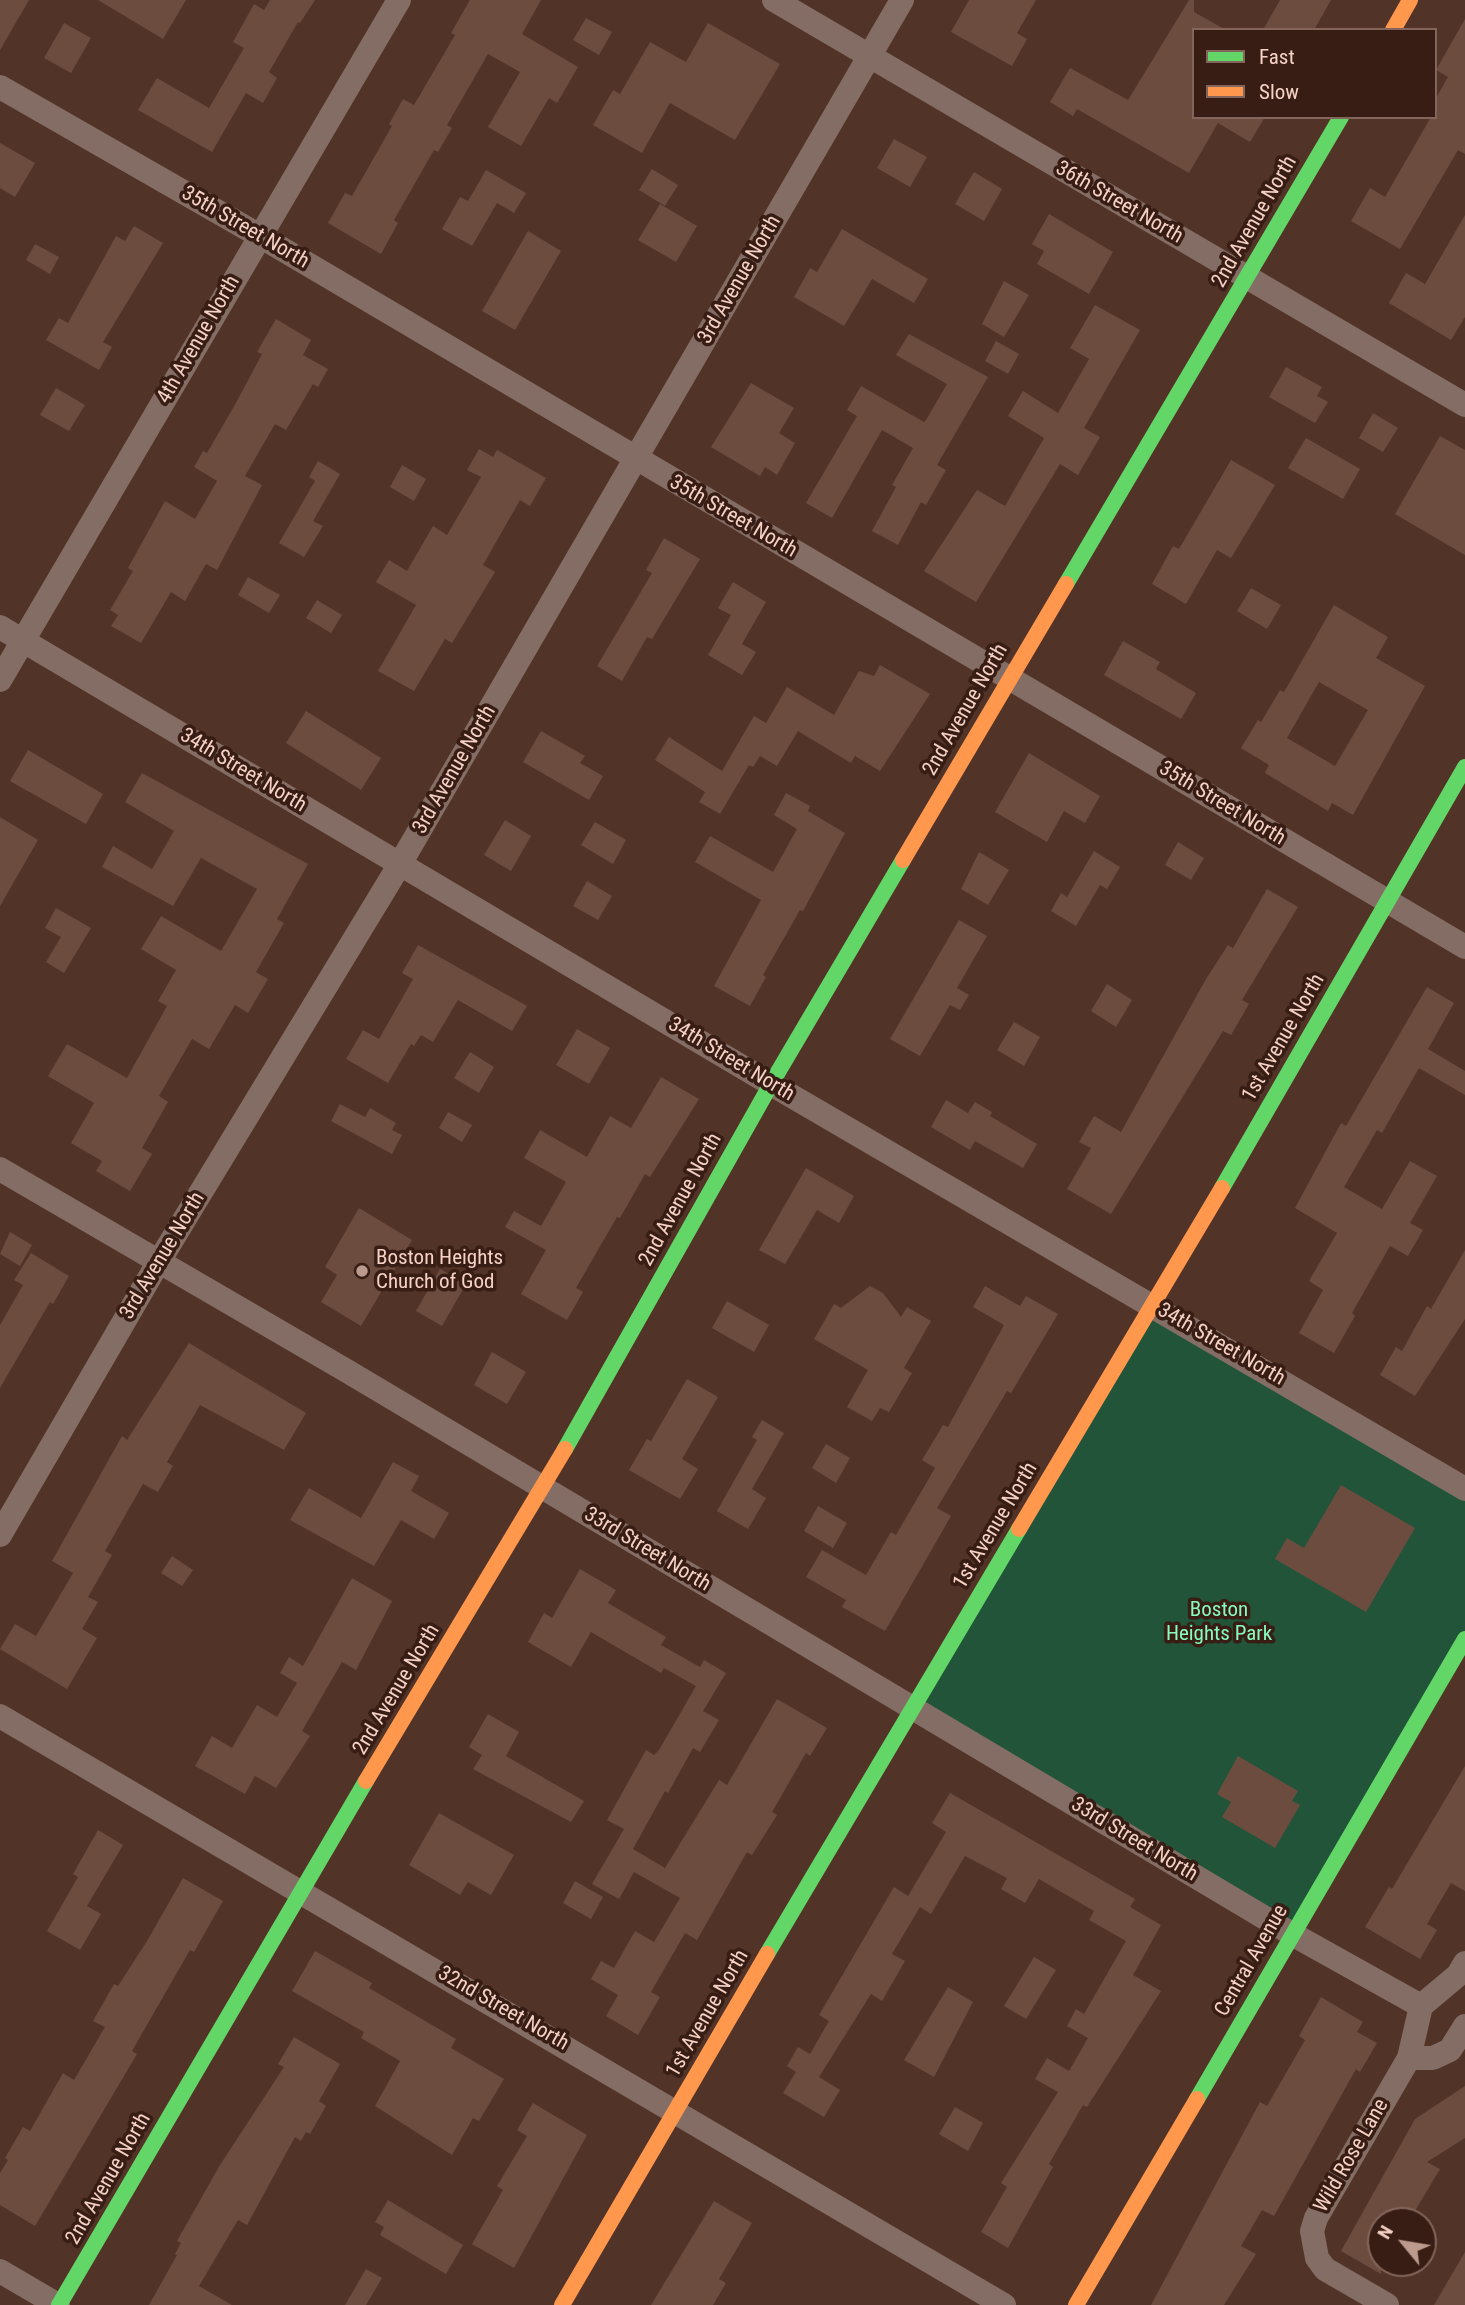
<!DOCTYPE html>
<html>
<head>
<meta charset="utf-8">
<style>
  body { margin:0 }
  #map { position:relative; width:1465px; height:2305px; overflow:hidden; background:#523328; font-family:"Roboto Condensed",sans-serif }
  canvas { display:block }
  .legend { position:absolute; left:1192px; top:28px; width:245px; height:91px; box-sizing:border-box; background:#371d14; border:2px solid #83655b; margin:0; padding:9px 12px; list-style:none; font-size:21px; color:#f6d1c5 }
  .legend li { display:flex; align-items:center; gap:14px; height:35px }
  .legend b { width:35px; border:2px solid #83655b }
  .north { position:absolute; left:1367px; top:2207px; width:70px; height:70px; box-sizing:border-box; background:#371d14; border:2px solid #83655b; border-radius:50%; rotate:300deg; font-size:19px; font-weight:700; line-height:28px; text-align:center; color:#f6d1c5 }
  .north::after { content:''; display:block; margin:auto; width:24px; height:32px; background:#bd9a8e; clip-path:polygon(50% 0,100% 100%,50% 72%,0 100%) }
</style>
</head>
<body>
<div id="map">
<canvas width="1465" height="2305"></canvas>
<ul class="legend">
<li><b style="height:9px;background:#63d668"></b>Fast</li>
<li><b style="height:9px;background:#ff974d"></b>Slow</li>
</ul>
<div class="north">N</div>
</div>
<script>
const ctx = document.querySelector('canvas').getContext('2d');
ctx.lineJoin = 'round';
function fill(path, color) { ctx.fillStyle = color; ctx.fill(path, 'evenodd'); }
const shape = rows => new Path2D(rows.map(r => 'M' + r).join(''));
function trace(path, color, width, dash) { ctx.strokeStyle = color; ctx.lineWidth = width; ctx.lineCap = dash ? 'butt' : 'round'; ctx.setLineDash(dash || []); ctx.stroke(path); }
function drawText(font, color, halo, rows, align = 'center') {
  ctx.font = font + ' "Roboto Condensed",sans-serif'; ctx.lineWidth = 7; ctx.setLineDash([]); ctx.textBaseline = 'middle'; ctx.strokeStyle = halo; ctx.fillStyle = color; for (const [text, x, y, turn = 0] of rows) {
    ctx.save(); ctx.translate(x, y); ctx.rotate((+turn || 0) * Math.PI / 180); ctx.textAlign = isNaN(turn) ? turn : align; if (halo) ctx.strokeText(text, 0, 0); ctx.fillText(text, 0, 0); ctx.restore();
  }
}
fill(shape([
  [1154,1305,1465,1489,1465,1639,1292,1934,911,1707]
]), '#215438');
fill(shape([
  [0,0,29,0,0,50],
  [98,0,186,0,163,39],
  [270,0,315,0,300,23,298,22,269,72,277,78,263,103,246,93,212,152,138,110,157,78,209,108,244,48,233,42,254,4,264,10],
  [470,0,541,0,522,34,578,67,557,103,549,98,521,146,488,127,520,72,488,54,447,125,452,128,438,152,434,150,394,220,398,223,381,254,328,223,345,193,352,196,392,126,389,124,403,99,414,105,455,35,451,33],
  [969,0,1036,0,1017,33,1027,39,1012,66,951,32],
  [1189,0,1194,0,1194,12,1226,30,1194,30,1194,117,1265,117,1250,142,1218,123,1189,173,1077,109,1073,116,1050,102,1070,68,1128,100],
  [1280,0,1331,0,1314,30,1263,30],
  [586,18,612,32,599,55,573,40],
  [1465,19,1465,154,1458,150,1400,249,1351,221,1370,188,1385,197,1431,117,1435,117,1435,100,1448,77,1436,70],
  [64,23,91,38,71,73,44,58],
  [708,23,780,64,735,140,670,103,642,153,593,125,613,90,620,94,650,42,686,62],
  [894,139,927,157,910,187,877,168],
  [0,143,35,163,15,197,0,188],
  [652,169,678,185,665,206,639,190],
  [486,170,526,193,514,213,497,203,472,246,442,229,460,197,468,201],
  [974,172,1002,189,984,221,955,204],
  [660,204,697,226,676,262,638,240],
  [1049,214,1113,252,1089,294,1037,264,1044,251,1032,244],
  [1465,215,1465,317,1451,340,1389,303,1406,273,1425,284],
  [134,226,163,243,103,342,112,347,99,370,46,340,59,318,68,323,116,236,125,241],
  [842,229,928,279,914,303,872,279,844,326,794,297,810,268,817,272],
  [528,231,561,251,515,330,482,311],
  [35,244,59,257,50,274,26,260],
  [1004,281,1029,295,1004,337,982,324],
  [1095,305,1140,330,1084,428,1100,437,1078,475,1060,464,976,602,924,571,977,490,1005,506,1044,438,1008,416,1023,391,1058,413,1089,359,1070,348],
  [276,319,311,340,303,355,328,369,318,387,313,384,286,430,275,424,245,476,262,485,217,570,206,564,185,601,171,592,141,643,111,626,118,615,110,610,133,571,128,568,165,501,195,519,217,481,194,467,203,451,207,453,237,401,262,354,257,352],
  [909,334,988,377,937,465,946,470,926,505,921,502,898,545,872,531,896,487,892,485,913,448,882,430,832,518,806,503,857,416,847,410,861,386,924,422,926,420,947,384,896,355],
  [996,341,1019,354,1008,374,985,361],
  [1286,367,1322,387,1317,396,1328,402,1315,423,1269,397],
  [751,383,794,408,779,433,795,443,777,475,765,467,760,476,711,447],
  [56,388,85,405,69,431,40,415],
  [1373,413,1398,428,1383,452,1359,438],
  [1440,436,1465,450,1465,555,1395,514],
  [1306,438,1360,469,1343,499,1288,468],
  [479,449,493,457,497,450,546,478,530,506,520,500,483,565,495,572,452,643,445,639,414,691,378,671,416,605,376,582,389,560,407,571,433,526,447,535,481,477,467,470],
  [1231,460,1275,485,1231,558,1217,550,1186,604,1152,584,1173,546,1179,549],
  [318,461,340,474,313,521,323,526,304,557,279,543,315,481,309,477],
  [402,465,426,479,414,501,390,487],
  [664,538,700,559,652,639,647,637,622,681,597,666,652,573,646,570],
  [248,577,280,595,269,613,238,595],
  [733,582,766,602,742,644,756,652,742,675,708,655,731,615,718,608],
  [1251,588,1281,605,1267,629,1237,611],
  [317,600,342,615,331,633,306,618],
  [1334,605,1388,637,1376,658,1425,686,1353,815,1332,803,1328,811,1265,773,1269,765,1241,748,1258,720,1261,722,1280,690,1284,692],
  [1319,682,1368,710,1335,766,1287,738],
  [1123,641,1160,662,1156,669,1196,693,1181,719,1104,675],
  [880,665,930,694,880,771,855,756,851,763,798,731,777,766,760,756,753,767,749,765,720,814,699,802,705,792,655,760,669,737,722,771,754,716,766,723,787,687,834,715,859,671,874,676],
  [306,711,381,758,361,790,286,743],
  [541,731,585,756,580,763,603,776,589,800,523,762],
  [28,750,103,794,86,824,10,781],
  [1029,753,1100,796,1085,823,1064,811,1047,842,995,812],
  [142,773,308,864,277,919,284,923,256,972,268,979,248,1013,235,1005,209,1049,192,1039,159,1096,168,1102,142,1148,152,1154,130,1191,96,1171,102,1161,71,1143,94,1103,48,1076,67,1044,127,1078,167,1006,158,1001,176,970,141,949,161,916,221,951,257,889,201,858,173,906,102,867,113,846,152,869,174,831,125,802],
  [786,793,810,806,808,811,845,833,803,911,800,910,763,975,766,977,750,1006,714,986,761,900,695,862,710,836,773,872,797,829,774,815],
  [0,817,38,840,0,906],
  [505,820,531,836,511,871,484,855],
  [595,822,626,840,613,864,581,845],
  [1178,842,1204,858,1191,880,1165,865],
  [1094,851,1120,867,1107,889,1100,885,1076,926,1051,911,1061,893,1067,897],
  [979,852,1009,870,988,905,961,889],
  [587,881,612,896,598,920,573,906],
  [1267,889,1298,907,1242,1000,1249,1004,1231,1035,1223,1031,1111,1214,1067,1189,1091,1148,1079,1142,1094,1116,1121,1132,1206,979,1228,945,1233,948],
  [56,908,91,928,64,973,46,962,61,937,45,928],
  [959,920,987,936,957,988,969,995,960,1010,950,1005,920,1056,890,1039],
  [418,945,527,1006,512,1031,458,1000,433,1042,421,1035,414,1046,411,1044,388,1083,346,1059,363,1030,379,1039,413,979,402,973],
  [1107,984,1132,1000,1116,1027,1091,1011],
  [1427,987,1454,1003,1428,1049,1465,1071,1465,1095,1419,1068,1382,1133,1377,1130,1344,1187,1382,1209,1410,1161,1437,1176,1410,1223,1423,1230,1408,1256,1390,1246,1352,1313,1355,1316,1334,1353,1299,1333,1323,1290,1309,1281,1337,1233,1295,1208,1341,1123,1346,1126],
  [1014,1022,1040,1037,1024,1066,997,1050],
  [577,1029,610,1048,589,1084,556,1065],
  [470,1052,494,1067,479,1093,454,1078],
  [661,1077,699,1099,650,1177,645,1174,620,1218,617,1217,576,1288,583,1292,567,1320,521,1294,546,1250,505,1227,514,1211,541,1226,566,1182,524,1158,540,1130,587,1157,610,1116,631,1128],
  [946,1100,968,1113,975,1102,992,1112,990,1116,1037,1144,1023,1168,975,1141,970,1150,931,1127],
  [340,1104,365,1117,370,1108,396,1123,392,1130,402,1135,392,1154,331,1121],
  [448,1112,472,1125,462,1142,439,1128],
  [806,1168,854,1196,839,1223,817,1210,785,1264,759,1250],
  [359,1208,412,1240,361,1326,321,1302,337,1275,325,1267],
  [10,1232,32,1245,20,1266,0,1254],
  [1465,1250,1465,1319,1415,1396,1380,1375,1396,1347,1402,1351,1427,1306,1431,1309],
  [31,1253,69,1276,53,1304,50,1302,0,1388,0,1325,23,1285,14,1280],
  [440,1269,466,1284,442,1326,416,1311],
  [870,1286,883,1293,901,1317,907,1307,931,1321,904,1368,912,1373,889,1412,880,1408,872,1421,847,1407,868,1370,814,1339,834,1304,841,1308],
  [985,1286,1020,1306,1026,1296,1058,1314,1011,1393,1007,1391,937,1508,951,1516,885,1631,842,1607,846,1600,806,1577,822,1550,866,1575,891,1532,896,1535,935,1468,922,1460,943,1425,948,1427,1004,1325,973,1307],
  [727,1301,769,1325,754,1352,712,1328],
  [189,1343,306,1413,284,1450,200,1405,167,1462,173,1466,158,1492,143,1484,105,1551,112,1555,88,1597,98,1602,82,1629,97,1638,67,1689,0,1649,15,1624,36,1636,73,1573,52,1561,122,1436,127,1440],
  [492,1352,526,1372,507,1404,474,1385],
  [687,1379,718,1397,682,1459,698,1469,680,1499,629,1470,647,1439,651,1441],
  [762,1420,784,1433,752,1489,766,1498,748,1529,717,1511,757,1440,752,1437],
  [826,1444,850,1458,836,1483,812,1468],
  [393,1462,419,1476,411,1491,449,1513,434,1539,401,1520,374,1566,290,1520,309,1488,361,1518],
  [1341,1485,1415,1528,1366,1612,1275,1559,1287,1538,1304,1548],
  [818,1506,847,1523,833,1548,804,1531],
  [172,1556,193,1570,182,1586,161,1573],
  [580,1569,616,1590,608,1603,666,1637,661,1645,700,1667,704,1660,726,1673,703,1711,719,1720,700,1752,693,1748,668,1793,665,1791,633,1849,665,1868,719,1780,727,1785,777,1699,827,1728,810,1756,806,1753,772,1812,777,1815,752,1855,747,1852,697,1940,685,1933,651,1992,660,1997,638,2035,606,2016,618,1995,591,1979,601,1961,614,1968,635,1931,654,1942,680,1898,634,1872,619,1899,592,1884,624,1829,607,1820,646,1750,654,1755,659,1750,696,1686,664,1668,661,1673,591,1632,571,1667,528,1642,544,1613,552,1618],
  [352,1578,392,1601,356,1670,342,1662,302,1731,310,1736,276,1788,255,1776,245,1794,195,1766,212,1736,232,1748,257,1705,277,1717,297,1683,280,1673,289,1657,303,1666],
  [488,1714,519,1732,506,1756,584,1801,571,1822,473,1769,482,1755,469,1747],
  [1238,1756,1298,1791,1292,1801,1300,1805,1275,1848,1222,1817,1231,1802,1217,1794],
  [1465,1766,1465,1891,1451,1883,1427,1924,1437,1930,1420,1959,1365,1927,1389,1887,1392,1889],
  [950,1793,1135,1899,1130,1907,1161,1925,1133,1975,1161,1991,1087,2107,1083,2105,1049,2164,1053,2167,1008,2248,981,2232,1007,2187,1001,2183,1058,2092,1035,2079,1047,2058,1069,2071,1088,2038,1067,2026,1076,2009,1084,2014,1126,1941,1089,1920,1094,1911,1039,1879,1025,1903,1001,1889,1007,1878,965,1856,931,1914,920,1907,892,1954,905,1961,882,2001,871,1994,819,2077,840,2090,824,2117,783,2093,796,2072,787,2066,798,2047,810,2054,829,2021,819,2015,894,1887,908,1896,946,1832,932,1823],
  [439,1813,514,1855,491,1895,468,1882,460,1895,409,1865],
  [98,1830,123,1845,87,1906,101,1914,80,1950,47,1931,78,1877,73,1874],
  [183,1878,223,1901,194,1952,190,1950,132,2051,137,2054,35,2226,0,2205,0,2173,8,2160,5,2158,23,2127,30,2131,63,2073,74,2080,105,2027,93,2021,114,1984,118,1986,147,1941],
  [575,1881,603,1897,591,1919,563,1903],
  [315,1951,372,1983,369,1988,456,2039,451,2048,504,2079,479,2121,473,2118,452,2155,375,2106,400,2061,361,2038,364,2032,292,1991],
  [1034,1957,1056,1970,1026,2019,1004,2006],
  [948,1987,973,2002,934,2077,904,2060],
  [1321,1997,1363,2022,1357,2032,1377,2043,1360,2072,1356,2069,1274,2216,1262,2210,1241,2246,1256,2254,1224,2305,1151,2305,1260,2102,1267,2106,1305,2040,1299,2036],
  [294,2037,340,2064,319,2101,326,2106,310,2134,306,2132,301,2141,295,2137,247,2225,238,2220,199,2286,232,2305,149,2305,177,2255,175,2254,181,2243,177,2241,220,2165,284,2067,278,2064],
  [1465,2086,1465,2138,1427,2162,1440,2169,1409,2221,1381,2221,1381,2274,1341,2251,1415,2119],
  [533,2103,587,2135,514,2268,472,2244,503,2190,497,2186,527,2136,517,2130],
  [955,2107,983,2123,968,2151,939,2134],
  [388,2200,463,2245,446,2274,380,2235,384,2227,375,2222],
  [714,2201,752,2223,719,2279,726,2283,713,2305,651,2305],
  [1465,2252,1465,2305,1434,2305],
  [366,2269,382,2278,366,2305,345,2305]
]), '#6d4c40');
trace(shape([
  [774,0,1465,405],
  [0,87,260,236,1465,947],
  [0,627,771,1084,1465,1489],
  [0,680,399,0],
  [0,1169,347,1371,1292,1934,1421,2006],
  [0,1535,158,1263,400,864,902,0],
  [0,1716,1004,2305],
  [1409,2058,1433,2058,1450,2050,1465,2026],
  [0,2271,58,2305],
  [1387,2305,1325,2269,1317,2258,1312,2231,1316,2218,1409,2058,1421,2006,1458,1975,1465,1963]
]), '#846d64', 24);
trace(shape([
  [1066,584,1341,117],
  [1222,1188,1465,767],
  [565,1449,771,1084,903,860],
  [767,1954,1019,1529],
  [1197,2099,1465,1639],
  [59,2305,366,1781]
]), '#63d668', 16);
trace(shape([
  [1393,30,1410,0],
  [903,860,1066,584],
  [1019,1529,1222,1188],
  [366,1781,565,1449],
  [562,2305,767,1954],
  [1076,2305,1197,2099]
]), '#ff974d', 16);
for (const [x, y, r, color] of [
  [362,1271,7,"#bd9a8e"]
]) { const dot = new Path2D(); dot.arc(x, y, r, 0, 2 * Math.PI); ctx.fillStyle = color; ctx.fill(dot); trace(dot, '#371d14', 2.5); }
drawText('21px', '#f6d1c5', '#371d14', [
  ["36th Street North",1119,203,30],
  ["2nd Avenue North",1255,222,-60],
  ["35th Street North",245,228,30],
  ["3rd Avenue North",740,280,-60],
  ["4th Avenue North",199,340,-60],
  ["35th Street North",733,517,30],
  ["2nd Avenue North",966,710,-60],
  ["3rd Avenue North",455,770,-60],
  ["34th Street North",243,771,31],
  ["35th Street North",1222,804,31],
  ["1st Avenue North",1284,1038,-60],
  ["34th Street North",731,1060,31],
  ["2nd Avenue North",681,1200,-61],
  ["3rd Avenue North",163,1256,-59],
  ["34th Street North",1221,1345,30],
  ["1st Avenue North",996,1526,-59],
  ["33rd Street North",647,1550,31],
  ["2nd Avenue North",397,1690,-59],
  ["33rd Street North",1134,1840,31],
  ["Central Avenue",1252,1961,-60],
  ["32nd Street North",503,2009,30],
  ["1st Avenue North",708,2014,-60],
  ["Wild Rose Lane",1352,2156,-60],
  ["2nd Avenue North",109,2179,-60]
]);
drawText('21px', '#f6d1c5', '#371d14', [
  ["Boston Heights",376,1259],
  ["Church of God",376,1283]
], 'left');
drawText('21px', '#88fabe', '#371d14', [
  ["Boston",1219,1611],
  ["Heights Park",1219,1635]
]);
</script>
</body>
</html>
